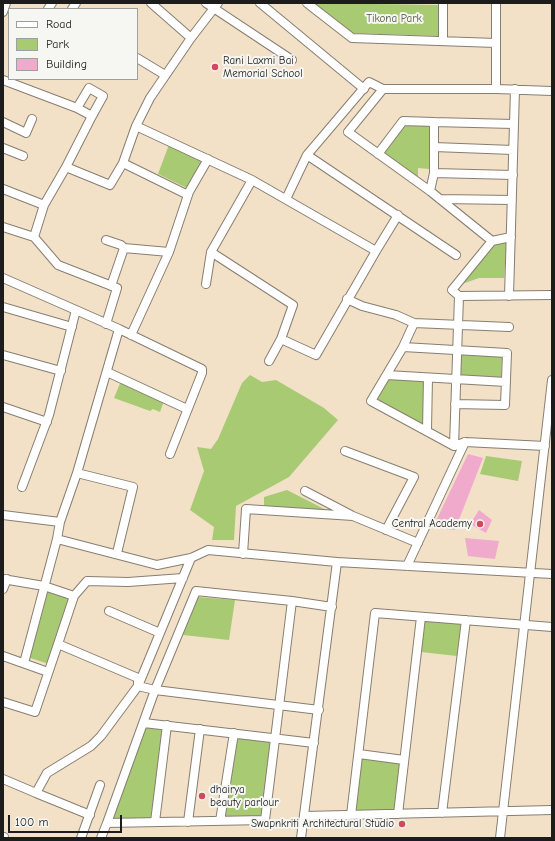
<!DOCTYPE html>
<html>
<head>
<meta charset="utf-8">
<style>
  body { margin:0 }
  #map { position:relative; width:555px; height:841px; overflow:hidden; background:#f2e1c7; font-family:"Comic Neue",sans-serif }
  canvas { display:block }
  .frame { position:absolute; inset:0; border:4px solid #1c1c1c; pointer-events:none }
  .legend { position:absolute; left:8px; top:8px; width:130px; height:72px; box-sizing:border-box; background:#f6f6f2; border:1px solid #9f9f9c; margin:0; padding:5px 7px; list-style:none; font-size:12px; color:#1c1c1c }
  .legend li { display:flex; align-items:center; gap:8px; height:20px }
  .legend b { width:20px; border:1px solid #9f9f9c }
  .scale { position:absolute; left:8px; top:815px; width:114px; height:18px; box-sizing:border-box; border:2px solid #1c1c1c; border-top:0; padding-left:5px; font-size:12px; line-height:14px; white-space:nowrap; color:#1c1c1c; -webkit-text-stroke:3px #f6f6f2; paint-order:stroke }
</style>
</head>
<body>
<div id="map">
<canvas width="555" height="841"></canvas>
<div class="frame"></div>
<ul class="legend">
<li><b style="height:5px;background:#fff"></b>Road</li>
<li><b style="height:11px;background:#a7ca73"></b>Park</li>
<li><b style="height:11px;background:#f0abcc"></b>Building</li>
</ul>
<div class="scale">100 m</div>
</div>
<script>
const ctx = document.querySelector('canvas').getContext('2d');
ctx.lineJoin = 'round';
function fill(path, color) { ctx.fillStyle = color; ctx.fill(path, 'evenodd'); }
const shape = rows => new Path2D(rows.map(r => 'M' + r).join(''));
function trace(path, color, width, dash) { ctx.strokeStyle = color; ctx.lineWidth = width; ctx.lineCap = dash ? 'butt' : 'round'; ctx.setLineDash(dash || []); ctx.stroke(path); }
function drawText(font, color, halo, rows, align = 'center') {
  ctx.font = font + ' "Comic Neue",sans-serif'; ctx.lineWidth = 4; ctx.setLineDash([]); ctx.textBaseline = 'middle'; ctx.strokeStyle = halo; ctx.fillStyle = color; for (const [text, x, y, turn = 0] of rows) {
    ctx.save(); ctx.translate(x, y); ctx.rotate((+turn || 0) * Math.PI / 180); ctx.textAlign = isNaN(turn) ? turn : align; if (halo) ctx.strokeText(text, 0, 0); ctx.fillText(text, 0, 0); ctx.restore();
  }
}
fill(shape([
  [314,3,439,5,439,36,353,33],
  [404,124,430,124,429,169,418,168,418,178,382,152],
  [170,142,205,159,187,188,158,174],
  [507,241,504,278,479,278,462,284,494,244],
  [460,355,502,356,501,378,460,377],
  [250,375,262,382,276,380,324,408,338,420,289,477,236,506,234,540,212,540,214,527,190,510,204,471,197,447,211,449,218,439,242,383],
  [388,377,426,381,425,425,374,400],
  [121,381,164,401,160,412,153,409,150,411,114,398],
  [486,456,522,461,518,481,480,474],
  [287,490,332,513,264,507,264,497],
  [48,591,71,599,49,664,30,658],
  [198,597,235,600,229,640,183,635],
  [424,620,461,623,457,656,421,652],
  [146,723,165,727,153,819,111,819],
  [233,736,272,741,262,817,224,817],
  [361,758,400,763,394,811,355,813]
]), '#a7ca73');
fill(shape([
  [468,454,483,458,455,530,433,527],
  [479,510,492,520,486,533,470,524],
  [465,538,499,541,495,559,468,556]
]), '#f0abcc');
const minor = shape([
  [151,3,191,38],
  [206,3,292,60],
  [260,3,364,89],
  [307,3,352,38,496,43],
  [443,3,443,41],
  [48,9,52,3],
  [72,9,76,3],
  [3,12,6,3],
  [137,58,165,75],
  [3,80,77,108,92,116,103,96,89,88,77,108],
  [383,89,348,132,430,191,492,241,452,290,459,296,552,295],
  [496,89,496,3],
  [3,122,26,133,32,119],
  [434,122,513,124],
  [136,126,252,180],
  [434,147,513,150],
  [3,148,23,156],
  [378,154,403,121,434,122,434,173,430,191],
  [307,155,456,255],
  [123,163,188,195],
  [66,167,92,116],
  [434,173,513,175],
  [252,180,376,251,316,355,281,339,293,305,211,252,252,180],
  [3,189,44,205,66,167,110,185,123,163,136,126,150,98,191,38,218,3],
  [286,199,307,155,369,82,383,89,496,89,552,91],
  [440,199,512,200],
  [3,227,34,237,58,265,117,288,106,324],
  [34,237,44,205],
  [106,240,121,245,124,248,169,252],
  [492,241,511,237],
  [376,251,398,215],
  [3,278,119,329,77,473,60,522,57,539,157,565,191,558,208,550,337,562,552,574],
  [206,284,211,252],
  [111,286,124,248],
  [509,296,515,89],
  [347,299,362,306,396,315,414,323,403,347,371,401,454,446,465,442,545,446],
  [3,307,72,327],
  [414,323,509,327],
  [119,329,202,369,202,373,170,454],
  [131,335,169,252,189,192,208,159],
  [403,347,507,353,505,405,455,404],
  [3,355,61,371],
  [269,361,281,339],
  [107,372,187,409],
  [387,375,506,382],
  [3,407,47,422],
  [427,430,428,378],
  [454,446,459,296],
  [345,451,414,477,386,530],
  [77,473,133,487,117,553],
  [22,487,49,415,76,310],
  [305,491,351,515],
  [3,515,60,522],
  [243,554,246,509,353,516,418,543],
  [407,566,465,442],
  [3,579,44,586,74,596,58,644],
  [3,589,7,579],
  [74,596,87,581,128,582,183,578],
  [109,611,160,633],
  [3,656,48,672],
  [24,663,57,539],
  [138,686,155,690,319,710],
  [3,702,35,712,58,644,138,678,138,686],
  [144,723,314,743],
  [359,754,404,760],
  [3,779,36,793,47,773,91,746,101,736,138,686,191,558],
  [36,793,90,815],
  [442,813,466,620],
  [398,814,421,617],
  [351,815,375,613,552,627],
  [305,816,552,810],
  [220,821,234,733],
  [155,822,167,725],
  [188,822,200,729],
  [107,823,155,690,196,591,292,601],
  [3,837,4,837],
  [81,838,100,785],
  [101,838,107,823,265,820,292,601,332,607],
  [301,838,337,562],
  [500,838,552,380]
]);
trace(minor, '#877e72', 10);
trace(minor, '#fff', 8);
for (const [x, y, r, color] of [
  [215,67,4,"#d1495b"],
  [480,524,4,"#d1495b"],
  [202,796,4,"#d1495b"],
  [402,824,4,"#d1495b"]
]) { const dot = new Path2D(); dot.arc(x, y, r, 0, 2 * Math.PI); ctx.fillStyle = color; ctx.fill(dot); trace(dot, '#f6f6f2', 1.5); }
drawText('11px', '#4d593a', '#f6f6f2', [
  ["Tikona Park",394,19]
]);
drawText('11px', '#1c1c1c', '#f6f6f2', [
  ["Rani Laxmi Bai",223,61],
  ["Memorial School",223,74],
  ["Central Academy",472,524,"right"],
  ["dhairya",210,790],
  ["beauty parlour",210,803],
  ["Swapnkriti Architectural Studio",394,824,"right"]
], 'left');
</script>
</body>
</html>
